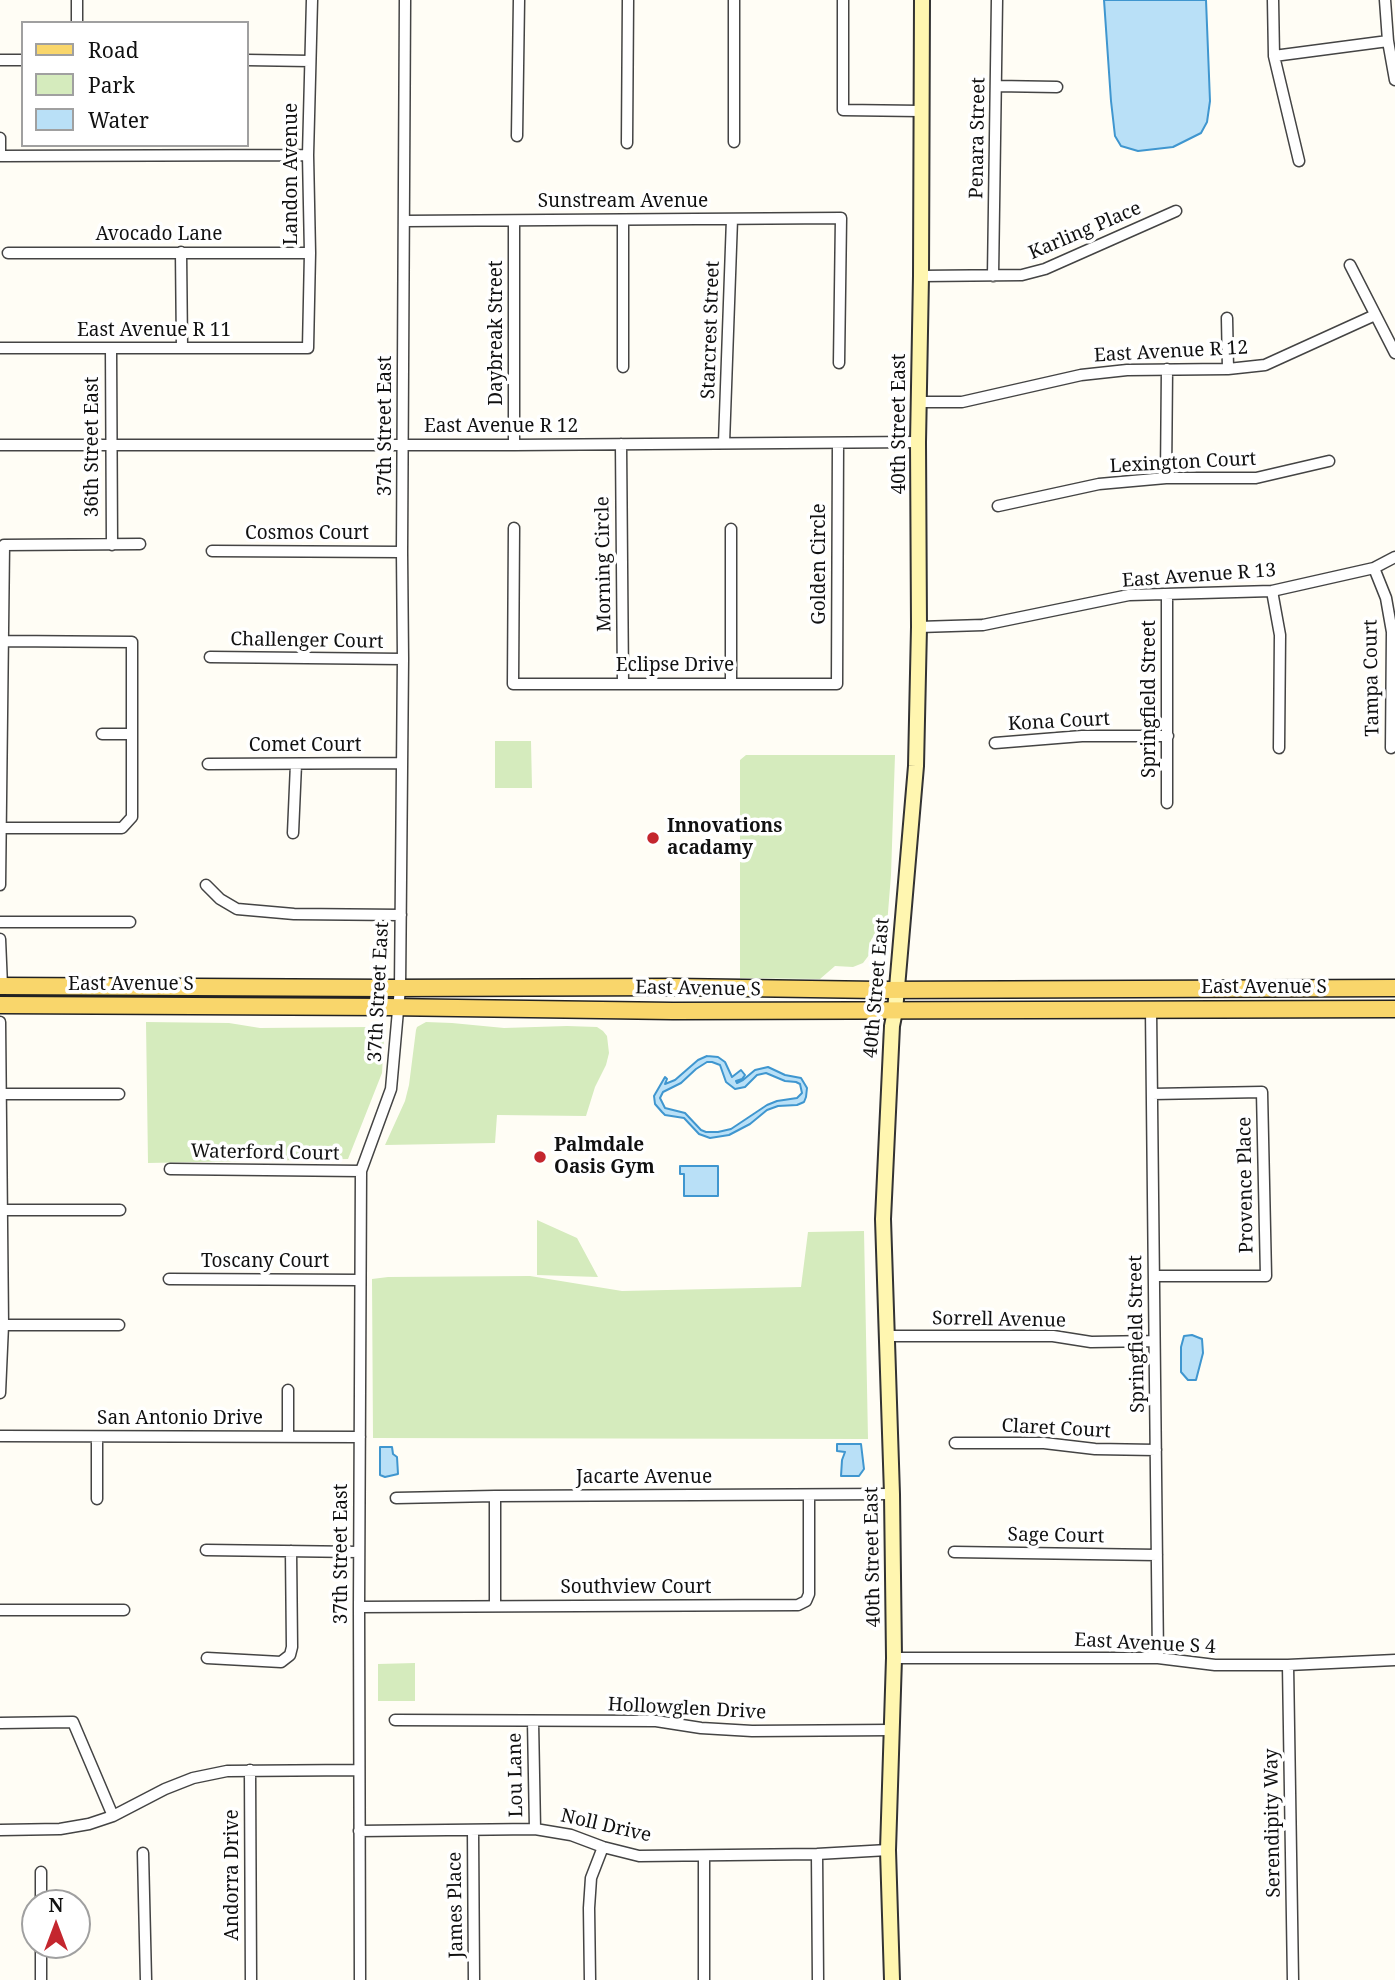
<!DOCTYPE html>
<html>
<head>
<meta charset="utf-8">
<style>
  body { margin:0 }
  #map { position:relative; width:1395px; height:1980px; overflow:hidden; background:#fffdf5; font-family:"Noto Serif",serif }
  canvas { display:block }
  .legend { position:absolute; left:21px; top:21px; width:228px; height:126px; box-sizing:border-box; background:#fff; border:2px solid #a0a0a0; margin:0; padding:9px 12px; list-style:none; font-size:21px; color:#111 }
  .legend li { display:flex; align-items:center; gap:14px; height:35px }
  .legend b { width:35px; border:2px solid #a0a0a0 }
  .north { position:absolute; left:21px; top:1889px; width:70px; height:70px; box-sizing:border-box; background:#fff; border:2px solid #a0a0a0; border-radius:50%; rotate:0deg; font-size:19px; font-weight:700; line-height:28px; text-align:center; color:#111 }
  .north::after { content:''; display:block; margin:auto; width:24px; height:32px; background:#c4262e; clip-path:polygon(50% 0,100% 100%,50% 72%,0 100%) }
</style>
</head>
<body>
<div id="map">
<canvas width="1395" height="1980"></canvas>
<ul class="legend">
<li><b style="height:9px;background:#f9d66b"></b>Road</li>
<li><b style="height:19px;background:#d5ebbd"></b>Park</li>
<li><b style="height:19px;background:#b9e0f7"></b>Water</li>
</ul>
<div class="north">N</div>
</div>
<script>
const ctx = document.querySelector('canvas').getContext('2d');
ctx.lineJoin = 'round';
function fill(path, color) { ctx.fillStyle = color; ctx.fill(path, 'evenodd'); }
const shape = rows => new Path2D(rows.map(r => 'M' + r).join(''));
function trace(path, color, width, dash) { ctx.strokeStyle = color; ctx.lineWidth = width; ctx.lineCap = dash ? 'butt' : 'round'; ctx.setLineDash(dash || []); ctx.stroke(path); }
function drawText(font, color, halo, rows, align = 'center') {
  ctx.font = font + ' "Noto Serif",serif'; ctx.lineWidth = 7; ctx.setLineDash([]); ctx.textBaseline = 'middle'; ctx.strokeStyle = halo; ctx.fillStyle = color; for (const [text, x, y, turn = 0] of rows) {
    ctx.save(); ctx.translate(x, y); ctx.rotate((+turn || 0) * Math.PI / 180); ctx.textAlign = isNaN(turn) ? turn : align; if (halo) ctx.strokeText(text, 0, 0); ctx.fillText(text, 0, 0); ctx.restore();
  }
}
fill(shape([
  [495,741,531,741,532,788,495,788],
  [746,755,895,755,891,875,887,925,875,934,871,940,869,955,863,963,853,967,835,966,820,979,740,978,740,760],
  [146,1022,229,1023,260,1028,371,1027,384,1038,382,1073,348,1159,148,1163],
  [426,1022,452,1023,504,1028,567,1026,597,1027,603,1031,607,1036,609,1053,606,1065,595,1087,586,1116,497,1115,495,1143,385,1145,405,1101,409,1085,416,1030,417,1027],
  [537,1220,577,1238,598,1277,537,1275],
  [864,1231,868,1439,373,1438,372,1279,388,1277,530,1276,622,1291,801,1287,808,1232],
  [415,1663,415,1701,378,1701,378,1664]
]), '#d5ebbd');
const water = shape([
  [1104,0,1206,0,1210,101,1207,122,1201,133,1173,147,1138,151,1121,146,1115,136,1111,101,1104,0],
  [707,1056,718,1057,725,1062,732,1077,741,1070,745,1075,742,1079,736,1081,737,1083,743,1080,755,1070,768,1067,785,1075,801,1078,807,1088,806,1097,804,1102,797,1105,778,1106,767,1110,750,1124,729,1135,710,1138,699,1134,684,1118,665,1115,662,1112,655,1104,654,1096,665,1077,667,1079,665,1084,675,1080,698,1060,707,1056],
  [707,1062,712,1062,720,1065,726,1082,735,1089,745,1087,757,1075,766,1073,785,1081,796,1082,800,1084,802,1093,797,1098,777,1101,767,1105,731,1129,718,1132,706,1132,701,1130,685,1113,665,1108,660,1098,663,1092,681,1083,696,1069,707,1062],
  [680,1166,718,1166,718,1196,684,1196,684,1174,680,1174,680,1166],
  [1192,1335,1202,1339,1203,1353,1196,1380,1188,1380,1181,1372,1181,1347,1184,1336,1192,1335],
  [837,1444,861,1444,864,1469,859,1476,841,1476,842,1460,845,1452,837,1451,837,1444],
  [380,1447,392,1447,393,1454,397,1457,398,1474,385,1477,380,1475,380,1447]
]);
fill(water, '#b9e0f7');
trace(water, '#3f96cf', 2);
const street = shape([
  [77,0,77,23],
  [843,0,843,110,921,111],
  [1273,0,1274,56,1299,161],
  [1385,0,1388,41,1395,80],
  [1274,56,1388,41],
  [0,60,23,60],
  [247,60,310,61],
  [996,86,1057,87],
  [517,136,519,0],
  [0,138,0,156,308,155],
  [734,142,734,0],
  [627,143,628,0],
  [623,220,623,367],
  [405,221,841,218,839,363],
  [514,221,514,445],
  [181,252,182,348],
  [8,253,310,253],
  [1350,265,1395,353],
  [921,276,1022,275,1045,269,1176,211],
  [993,276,997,0],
  [1227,318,1228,369],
  [0,348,308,348,310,253,308,155,312,0],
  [111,348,112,545],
  [919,402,962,402,1081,375,1127,370,1228,369,1265,365,1375,315],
  [724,443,732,219],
  [621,444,623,684],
  [0,445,514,445,918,442],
  [1166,478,1167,369],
  [998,506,1099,484,1166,478,1256,478,1329,461],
  [514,528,513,684,837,684,838,443],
  [731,529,731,684],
  [212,551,402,552],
  [1374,568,1386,598,1392,632,1391,748],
  [1272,591,1280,635,1279,748],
  [1167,594,1167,803],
  [919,627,983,625,1129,595,1272,591,1374,568,1395,557],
  [210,657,403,659],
  [102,734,132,734],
  [995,743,1082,736,1168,736],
  [208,764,402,763],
  [1,828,122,828,132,817,132,642,4,641],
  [293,833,296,764],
  [0,885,4,545,140,544],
  [206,885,220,899,237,909,294,914,401,915],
  [0,922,130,922],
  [0,939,2,986],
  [1151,1010,1158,1658],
  [0,1022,3,1325,0,1393],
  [2,1094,119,1094],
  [1152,1094,1262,1092,1266,1276,1154,1276],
  [170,1169,361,1171],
  [2,1210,120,1210],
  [169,1279,360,1280],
  [3,1325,119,1325],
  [886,1336,1053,1336,1091,1342,1154,1341],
  [288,1390,288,1437],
  [0,1436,360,1437],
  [97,1437,97,1499],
  [955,1443,1044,1443,1095,1449,1156,1450],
  [495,1496,495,1606],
  [396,1498,495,1496,892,1494],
  [206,1550,359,1552],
  [954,1552,1157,1555],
  [359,1607,798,1605,806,1601,809,1594,809,1495],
  [0,1610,124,1610],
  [207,1658,281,1662,290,1655,292,1647,291,1551],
  [894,1658,1158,1658,1215,1665,1288,1665,1395,1660],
  [1288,1665,1293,1980],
  [395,1720,656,1721,701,1728,752,1731,892,1730],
  [533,1721,535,1829],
  [0,1723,73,1722,113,1816],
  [250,1770,251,1980],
  [0,1830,60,1829,89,1824,113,1816,165,1789,193,1778,227,1771,359,1770],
  [473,1830,474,1980],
  [359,1831,535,1829,571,1835,603,1847,639,1856,817,1854,888,1850],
  [143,1853,146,1980],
  [817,1854,818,1980],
  [704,1856,704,1980],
  [41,1872,41,1903],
  [41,1945,41,1980],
  [360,1980,359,1607,361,1171,391,1089,400,988,403,659,402,552,405,0],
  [590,1980,589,1908,591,1878,603,1847]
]);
const secondary = shape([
  [892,1980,888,1850,894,1658,892,1494,883,1219,892,1026,895,1011,916,766,919,627,918,442,921,276,922,0]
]);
const primary = shape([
  [0,986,387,988,675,987,878,990,1395,988],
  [0,1005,386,1007,673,1011,1395,1009]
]);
trace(street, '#444', 13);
trace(secondary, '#333', 18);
trace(primary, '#222', 19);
trace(street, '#fff', 10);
trace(secondary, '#fff6b0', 14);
trace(primary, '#f9d66b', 16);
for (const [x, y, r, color] of [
  [653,838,7,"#c4262e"],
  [540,1157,7,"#c4262e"]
]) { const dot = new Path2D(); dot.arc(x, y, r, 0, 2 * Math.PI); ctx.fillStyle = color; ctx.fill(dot); trace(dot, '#fff', 2.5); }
drawText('19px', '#111', '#fff', [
  ["Penara Street",978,138,-89],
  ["Landon Avenue",292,174,-90],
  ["Sunstream Avenue",623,202],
  ["Karling Place",1085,231,-23],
  ["Avocado Lane",159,235],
  ["Starcrest Street",711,330,-88],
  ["East Avenue R 11",154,331],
  ["Daybreak Street",497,333,-90],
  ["East Avenue R 12",1171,352,-3],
  ["40th Street East",900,424,-90],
  ["37th Street East",386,426,-90],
  ["East Avenue R 12",501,427],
  ["36th Street East",93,447,-90],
  ["Lexington Court",1183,463,-3],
  ["Cosmos Court",307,534],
  ["Morning Circle",604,564,-91],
  ["Golden Circle",820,564,-90],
  ["East Avenue R 13",1199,576,-4],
  ["Challenger Court",307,641,1],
  ["Eclipse Drive",675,666],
  ["Tampa Court",1372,678,-91],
  ["Springfield Street",1150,699,-90],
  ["Kona Court",1059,722,-3],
  ["Comet Court",305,746],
  ["East Avenue S",131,985],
  ["40th Street East",877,988,-85],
  ["East Avenue S",1264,988],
  ["East Avenue S",698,989,1],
  ["37th Street East",379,992,-87],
  ["Waterford Court",265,1153,1],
  ["Provence Place",1246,1185,-91],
  ["Toscany Court",265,1262],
  ["Sorrell Avenue",999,1320,1],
  ["Springfield Street",1137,1334,-91],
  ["San Antonio Drive",180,1419],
  ["Claret Court",1056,1429,3],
  ["Jacarte Avenue",644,1478],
  ["Sage Court",1056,1536,1],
  ["37th Street East",342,1554,-90],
  ["40th Street East",873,1557,-91],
  ["Southview Court",636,1588],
  ["East Avenue S 4",1145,1644,3],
  ["Hollowglen Drive",687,1709,3],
  ["Lou Lane",516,1775,-91],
  ["Serendipity Way",1273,1823,-91],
  ["Noll Drive",606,1826,13],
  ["Andorra Drive",233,1875,-90],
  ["James Place",456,1905,-91]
]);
drawText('bold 19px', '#111', '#fff', [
  ["Innovations",667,827],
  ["acadamy",667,849],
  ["Palmdale",554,1146],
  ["Oasis Gym",554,1168]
], 'left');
</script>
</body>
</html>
